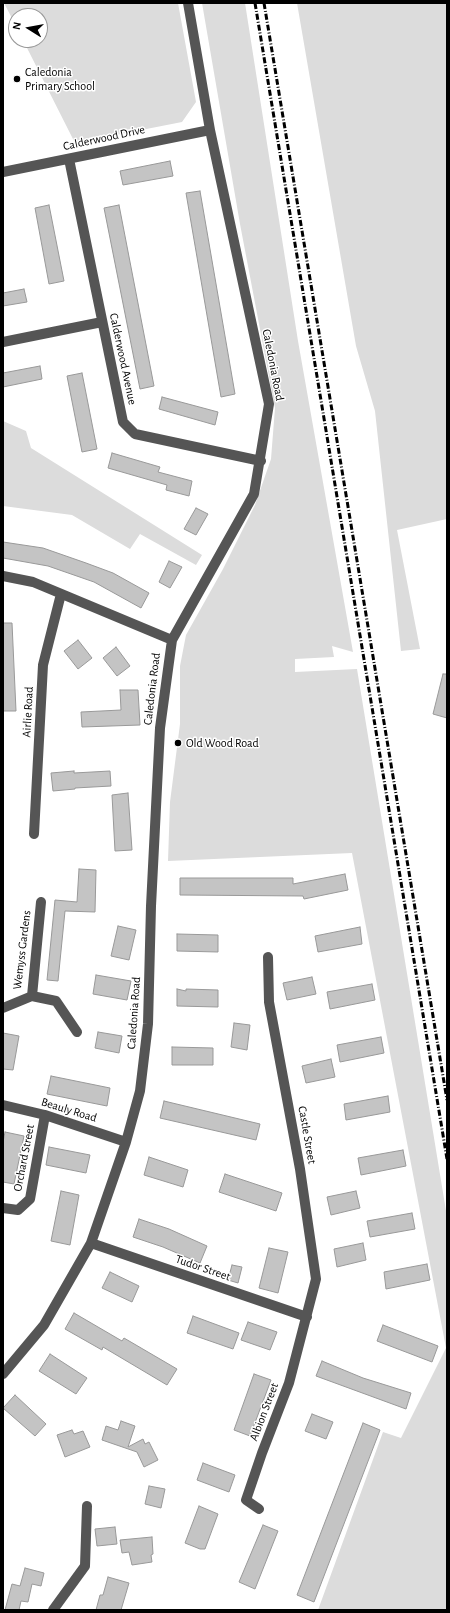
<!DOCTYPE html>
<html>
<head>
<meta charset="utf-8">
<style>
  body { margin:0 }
  #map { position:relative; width:450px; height:1613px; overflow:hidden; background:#fff; font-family:"Alegreya Sans",sans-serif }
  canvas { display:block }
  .frame { position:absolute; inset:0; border:4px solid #000; pointer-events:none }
  .north { position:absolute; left:8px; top:8px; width:40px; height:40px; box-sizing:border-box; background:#fff; border:1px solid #999; border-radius:50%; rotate:281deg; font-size:11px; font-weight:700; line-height:16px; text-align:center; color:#000 }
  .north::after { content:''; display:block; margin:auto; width:14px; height:18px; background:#000; clip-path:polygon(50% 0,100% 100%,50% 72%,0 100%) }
</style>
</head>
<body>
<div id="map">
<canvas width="450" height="1613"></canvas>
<div class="frame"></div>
<div class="north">N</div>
</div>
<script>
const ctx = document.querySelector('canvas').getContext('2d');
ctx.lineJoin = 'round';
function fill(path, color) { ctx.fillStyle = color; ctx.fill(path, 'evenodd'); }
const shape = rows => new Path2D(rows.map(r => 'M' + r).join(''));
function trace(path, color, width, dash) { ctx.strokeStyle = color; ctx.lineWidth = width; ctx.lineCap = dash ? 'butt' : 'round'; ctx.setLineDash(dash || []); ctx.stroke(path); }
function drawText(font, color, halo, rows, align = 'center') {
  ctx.font = font + ' "Alegreya Sans",sans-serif'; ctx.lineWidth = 3; ctx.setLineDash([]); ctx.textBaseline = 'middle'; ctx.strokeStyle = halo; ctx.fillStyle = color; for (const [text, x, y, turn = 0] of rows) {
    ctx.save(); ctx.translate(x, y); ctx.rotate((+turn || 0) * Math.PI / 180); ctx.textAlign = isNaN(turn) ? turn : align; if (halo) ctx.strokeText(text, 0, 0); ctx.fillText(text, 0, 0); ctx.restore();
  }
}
fill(shape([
  [4,3,178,3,196,102,182,122,75,143,23,40,40,40,40,16,16,16,16,26],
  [202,3,245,3,298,341,353,652,332,646,334,657,295,659,295,672,357,669,447,1217,447,1610,318,1610,383,1432,401,1438,446,1348,352,853,168,861,170,802,180,724,180,666,186,635,223,569,255,505,271,459,275,408,240,224],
  [297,3,447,3,447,519,397,530,420,649,401,651,375,411,356,346],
  [3,421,26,431,31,448,202,555,196,565,140,534,130,549,72,515,3,506]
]), '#dcdcdc');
const building = shape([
  [170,161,173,176,123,185,120,171,170,161],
  [200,191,235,394,221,397,186,193,200,191],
  [49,205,64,281,49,284,35,208,49,205],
  [119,205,154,386,140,389,104,208,119,205],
  [24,289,27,302,3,306,3,293,24,289],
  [40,366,42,379,3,387,3,373,40,366],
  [82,373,97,449,82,452,67,376,82,373],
  [162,397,218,412,215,425,159,409,162,397],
  [112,453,160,467,158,472,192,481,189,496,166,490,167,485,108,468,112,453],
  [196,508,208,514,196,535,184,529,196,508],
  [3,542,43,548,86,563,113,573,149,593,141,608,94,582,48,566,3,558,3,542],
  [169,561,182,567,170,588,159,582,169,561],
  [3,623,12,623,16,711,3,711,3,623],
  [78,640,92,658,78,669,64,651,78,640],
  [116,647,130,666,117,676,103,658,116,647],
  [443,674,447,674,447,718,433,714,443,674],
  [120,690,138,690,140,725,82,727,81,712,121,710,120,690],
  [74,771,74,773,110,771,111,786,75,788,75,789,53,791,51,773,74,771],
  [128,793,132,850,115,851,112,795,128,793],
  [79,869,96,870,95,912,65,911,58,981,47,980,55,900,77,902,79,869],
  [345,874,348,890,304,899,303,896,180,895,180,878,293,878,293,884,345,874],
  [118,926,136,930,129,960,111,956,118,926],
  [360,927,362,944,318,952,315,936,360,927],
  [177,934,218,935,218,952,177,951,177,934],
  [96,975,131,981,127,1000,93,994,96,975],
  [312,977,316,994,287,1000,283,983,312,977],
  [372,984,375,1000,330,1009,327,992,372,984],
  [177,989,186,991,186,989,218,990,218,1007,177,1006,177,989],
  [234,1023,250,1025,247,1050,231,1047,234,1023],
  [98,1032,122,1036,119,1053,95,1048,98,1032],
  [3,1033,19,1036,13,1070,3,1069,3,1033],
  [381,1037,384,1053,340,1062,337,1045,381,1037],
  [172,1047,213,1048,213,1065,172,1065,172,1047],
  [331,1059,335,1077,306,1083,302,1066,331,1059],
  [51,1076,110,1088,107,1106,47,1094,51,1076],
  [388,1096,390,1112,346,1120,344,1104,388,1096],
  [164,1101,260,1124,256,1140,160,1118,164,1101],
  [5,1132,24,1136,14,1184,3,1182,3,1142,5,1132],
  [49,1147,90,1155,86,1173,46,1165,49,1147],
  [403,1150,406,1166,361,1175,358,1158,403,1150],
  [149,1157,188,1170,183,1187,144,1175,149,1157],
  [225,1174,282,1193,276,1211,219,1192,225,1174],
  [61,1191,79,1195,70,1245,51,1241,61,1191],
  [356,1191,360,1208,331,1215,327,1197,356,1191],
  [412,1213,415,1229,370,1237,367,1221,412,1213],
  [139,1219,169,1229,207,1246,200,1263,163,1247,133,1237,139,1219],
  [363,1243,366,1260,337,1267,334,1249,363,1243],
  [269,1248,288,1252,278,1293,259,1288,269,1248],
  [427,1264,430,1280,386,1289,384,1272,427,1264],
  [232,1265,242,1267,238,1283,228,1280,232,1265],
  [110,1272,139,1286,132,1302,102,1288,110,1272],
  [74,1313,122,1341,124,1338,177,1369,167,1385,103,1347,102,1350,65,1329,74,1313],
  [193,1316,239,1333,233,1349,187,1333,193,1316],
  [248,1322,277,1332,270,1350,241,1340,248,1322],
  [383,1325,438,1346,432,1362,377,1341,383,1325],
  [50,1354,87,1378,76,1394,39,1371,50,1354],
  [322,1361,363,1378,411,1393,406,1409,316,1376,322,1361],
  [254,1374,271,1380,250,1436,234,1430,254,1374],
  [15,1395,46,1424,35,1436,3,1408,15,1395],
  [312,1414,333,1422,326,1439,305,1431,312,1414],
  [121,1421,135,1426,128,1447,143,1439,145,1444,149,1442,158,1460,144,1467,137,1452,102,1440,106,1426,118,1430,121,1421],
  [363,1423,380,1430,314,1602,297,1595,363,1423],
  [72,1430,74,1434,83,1431,90,1447,65,1457,57,1435,72,1430],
  [203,1463,235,1475,229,1492,197,1480,203,1463],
  [149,1486,165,1489,161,1508,145,1504,149,1486],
  [199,1506,218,1514,205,1549,200,1549,185,1543,199,1506],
  [263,1525,278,1531,255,1589,239,1582,263,1525],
  [115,1527,117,1544,97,1546,95,1529,115,1527],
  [152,1537,153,1554,151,1555,152,1562,132,1565,129,1552,122,1553,120,1540,152,1537],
  [25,1568,44,1573,41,1586,32,1584,28,1602,21,1601,19,1610,5,1610,12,1584,20,1586,25,1568],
  [108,1577,129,1583,121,1610,96,1610,100,1595,103,1595,108,1577]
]);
fill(building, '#c4c4c4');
trace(building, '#999', 1);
trace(shape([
  [69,159,123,422,135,434,261,461],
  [3,172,210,130],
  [3,342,102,322],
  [3,576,33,582,172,640],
  [34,834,43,665,61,594],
  [32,996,56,1001,77,1032],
  [3,1008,32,996,41,902],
  [3,1105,45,1115,126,1142],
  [3,1208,18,1210,30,1199,45,1115],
  [91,1243,307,1317],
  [3,1374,44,1325,91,1243,126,1142,140,1091,148,1024,151,906,160,728,172,640,254,494,269,404,210,130,188,3],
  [259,1509,246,1500,262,1453,289,1383,316,1279,300,1169,269,1002,268,957],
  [53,1610,85,1566,87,1506]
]), '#555', 10);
trace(shape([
  [255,3,447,1159],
  [264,3,447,1100]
]), '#000', 3, [6, 2, 1, 2]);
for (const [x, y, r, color] of [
  [17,79,4,"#000"],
  [178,743,4,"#000"]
]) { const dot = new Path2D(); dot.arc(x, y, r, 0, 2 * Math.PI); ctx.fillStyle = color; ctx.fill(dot); trace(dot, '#fff', 1.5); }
drawText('12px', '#000', '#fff', [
  ["Caledonia",25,72],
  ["Primary School",25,86],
  ["Old Wood Road",186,743]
], 'left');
drawText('12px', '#000', '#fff', [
  ["Calderwood Drive",104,138,-12],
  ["Calderwood Avenue",123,359,78],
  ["Caledonia Road",273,365,79],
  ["Caledonia Road",152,689,-83],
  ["Airlie Road",28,712,-87],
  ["Wemyss Gardens",22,950,-83],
  ["Caledonia Road",134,1013,-86],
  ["Beauly Road",69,1110,17],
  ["Castle Street",307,1135,80],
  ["Orchard Street",24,1158,-79],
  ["Tudor Street",203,1268,19],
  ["Albion Street",264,1412,-69]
]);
</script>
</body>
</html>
